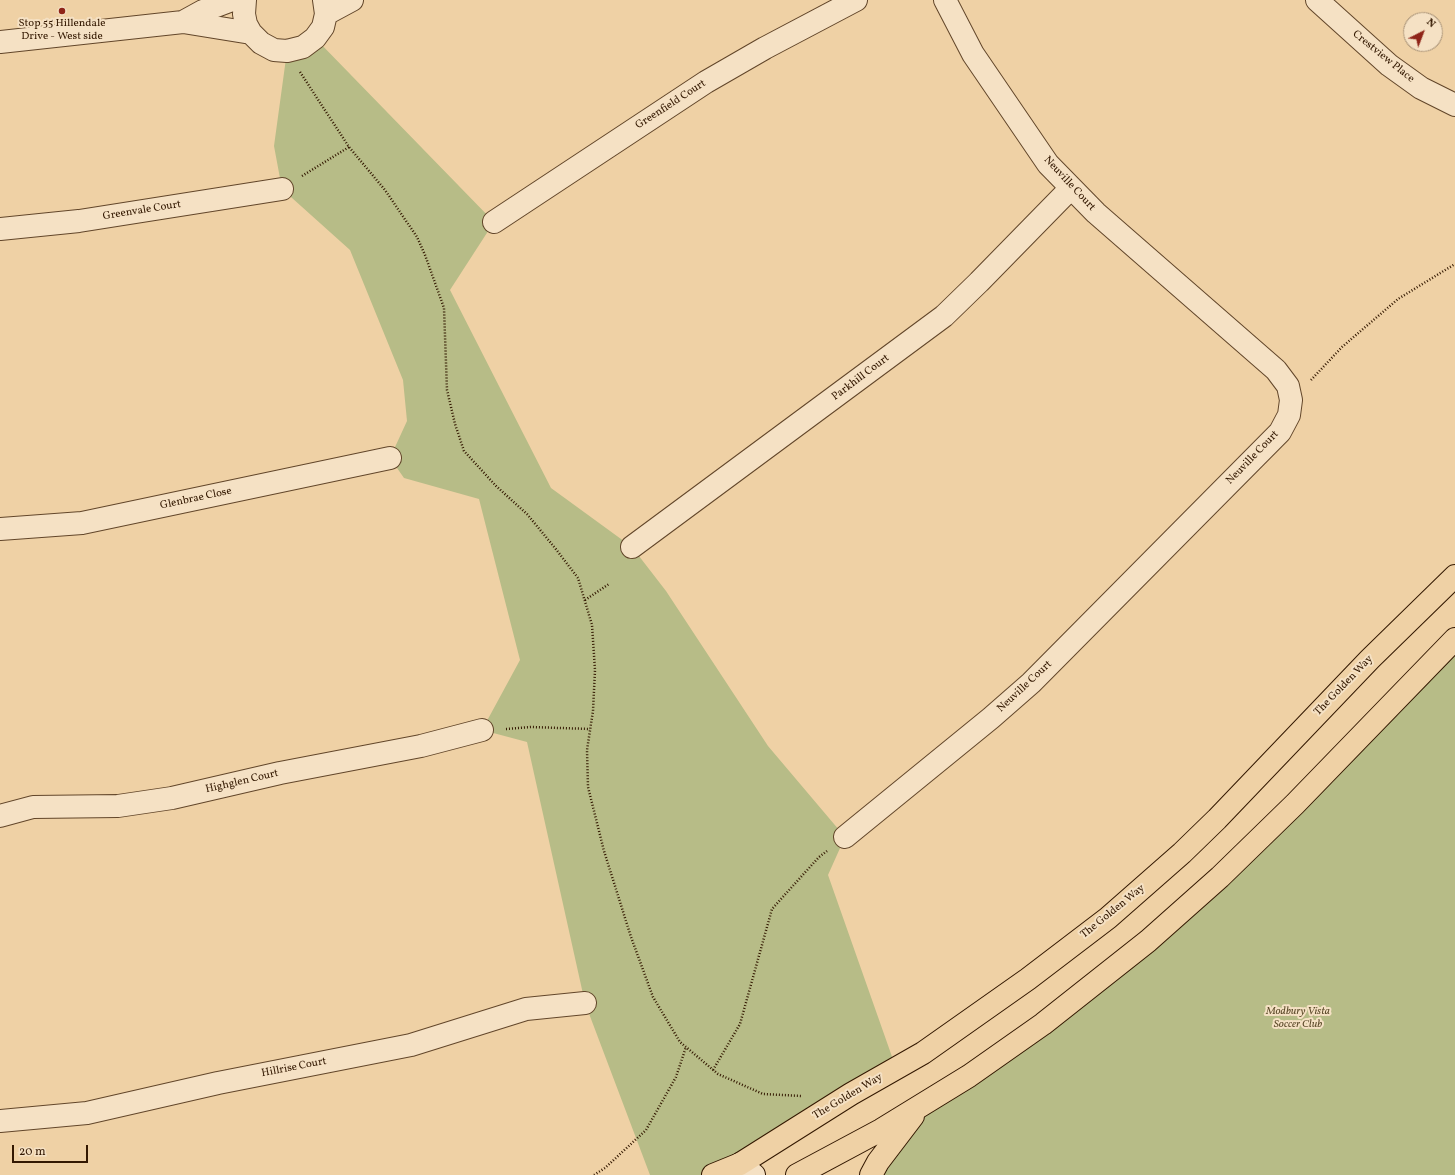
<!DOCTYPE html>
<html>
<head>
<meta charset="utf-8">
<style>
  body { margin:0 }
  #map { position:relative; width:1455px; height:1175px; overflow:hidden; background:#efd1a5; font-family:Vollkorn,serif }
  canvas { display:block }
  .north { position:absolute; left:1403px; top:12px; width:40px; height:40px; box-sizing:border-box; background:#f5e1c4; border:1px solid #a79176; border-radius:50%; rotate:42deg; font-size:11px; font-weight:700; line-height:16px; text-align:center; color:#331801 }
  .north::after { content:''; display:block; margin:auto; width:14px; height:18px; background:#8f2418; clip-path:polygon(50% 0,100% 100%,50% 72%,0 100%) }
  .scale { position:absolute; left:12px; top:1145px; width:76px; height:18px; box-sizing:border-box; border:2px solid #331801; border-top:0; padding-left:5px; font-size:12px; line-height:14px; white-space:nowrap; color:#331801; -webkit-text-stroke:3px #f5e1c4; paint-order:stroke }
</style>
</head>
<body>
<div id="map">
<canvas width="1455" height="1175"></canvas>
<div class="north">N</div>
<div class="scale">20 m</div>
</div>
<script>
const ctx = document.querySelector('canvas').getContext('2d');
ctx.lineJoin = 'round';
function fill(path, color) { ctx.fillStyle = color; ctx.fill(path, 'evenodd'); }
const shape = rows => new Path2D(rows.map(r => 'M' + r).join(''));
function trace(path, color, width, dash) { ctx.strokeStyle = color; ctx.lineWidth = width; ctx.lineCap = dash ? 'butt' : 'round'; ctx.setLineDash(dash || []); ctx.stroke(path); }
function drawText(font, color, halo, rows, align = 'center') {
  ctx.font = font + ' Vollkorn,serif'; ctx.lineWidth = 4; ctx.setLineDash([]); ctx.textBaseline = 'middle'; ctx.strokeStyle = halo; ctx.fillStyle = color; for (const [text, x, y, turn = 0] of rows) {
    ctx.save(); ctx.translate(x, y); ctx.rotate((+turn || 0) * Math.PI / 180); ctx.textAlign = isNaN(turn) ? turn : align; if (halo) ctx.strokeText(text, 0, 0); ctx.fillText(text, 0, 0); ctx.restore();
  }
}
fill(shape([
  [315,38,494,222,450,290,551,488,632,547,666,591,768,746,845,837,828,875,896,1068,712,1175,650,1175,585,1003,527,742,482,730,520,660,479,499,404,478,390,458,407,421,403,380,350,250,282,189,274,146,287,51],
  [1455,643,1455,1175,872,1175,931,1100,1177,915]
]), '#b7bc87');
const minor = shape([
  [245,0,244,14,246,24,251,33,261,43,274,50,287,51,303,47,315,38,323,27,326,14,324,0],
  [1317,0,1389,65,1421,88,1455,105],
  [326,14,352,0],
  [183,22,203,11,232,0],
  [0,42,183,22,251,33],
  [494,222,706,82,765,48,856,0],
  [0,229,79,221,282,189],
  [0,529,82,523,390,458],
  [632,547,944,316,979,282,1071,188],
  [0,816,33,807,118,806,172,798,280,773,421,746,482,730],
  [845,837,991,718,1031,683,1280,432,1289,415,1291,400,1288,386,1276,370,1096,213,1048,164,973,54,945,0],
  [0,1121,87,1113,218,1083,411,1045,526,1009,585,1003]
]);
const secondary = shape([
  [740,1164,754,1175]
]);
const primary = shape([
  [713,1175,740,1164,851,1094,923,1053,1028,979,1108,918,1182,853,1217,819,1370,659,1455,576],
  [797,1175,881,1130,969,1076,1043,1024,1148,941,1220,877,1295,804,1455,639],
  [871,1175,878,1162,913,1116]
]);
trace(minor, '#62462a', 24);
trace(secondary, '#331801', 24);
trace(primary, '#331801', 24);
trace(shape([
  [300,72,349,147,385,190,417,237,425,255,444,308,447,390,455,424,464,451,496,486,527,514,555,548,578,578,592,625,595,670,593,711,587,750,588,787,604,851,631,937,653,997,680,1042,718,1074,763,1094,802,1096],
  [302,176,349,147],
  [1311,380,1342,347,1398,299,1455,264],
  [585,600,609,584],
  [506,729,531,727,590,729],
  [713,1070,740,1024,772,909,819,857,827,851],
  [594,1175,605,1168,646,1130,676,1077,686,1047]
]), '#331801', 2.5, [1, 2]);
trace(minor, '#f5e1c4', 22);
trace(secondary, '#f5e1c4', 22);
trace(primary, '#efd1a5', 22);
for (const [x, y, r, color] of [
  [62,11,4,"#8f2418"]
]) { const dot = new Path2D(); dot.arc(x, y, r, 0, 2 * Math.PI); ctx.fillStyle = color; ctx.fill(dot); trace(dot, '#f5e1c4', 1.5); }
drawText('11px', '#331801', '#f5e1c4', [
  ["Stop 55 Hillendale",62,24],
  ["Drive - West side",62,37]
]);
drawText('11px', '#331801', '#f5e1c4', [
  ["Crestview Place",1383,57,39],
  ["Greenfield Court",671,105,-33],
  ["Neuville Court",1069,184,47],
  ["Greenvale Court",142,211,-9],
  ["Parkhill Court",861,378,-37],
  ["Neuville Court",1253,458,-46],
  ["Glenbrae Close",196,499,-12],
  ["The Golden Way",1344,686,-46],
  ["Neuville Court",1025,687,-43],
  ["Highglen Court",242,782,-13],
  ["The Golden Way",1113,912,-39],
  ["Hillrise Court",294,1068,-11],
  ["The Golden Way",848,1097,-31]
]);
drawText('italic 11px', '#5b4929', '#f5e1c4', [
  ["Modbury Vista",1298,1012],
  ["Soccer Club",1298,1025]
]);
</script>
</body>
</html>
